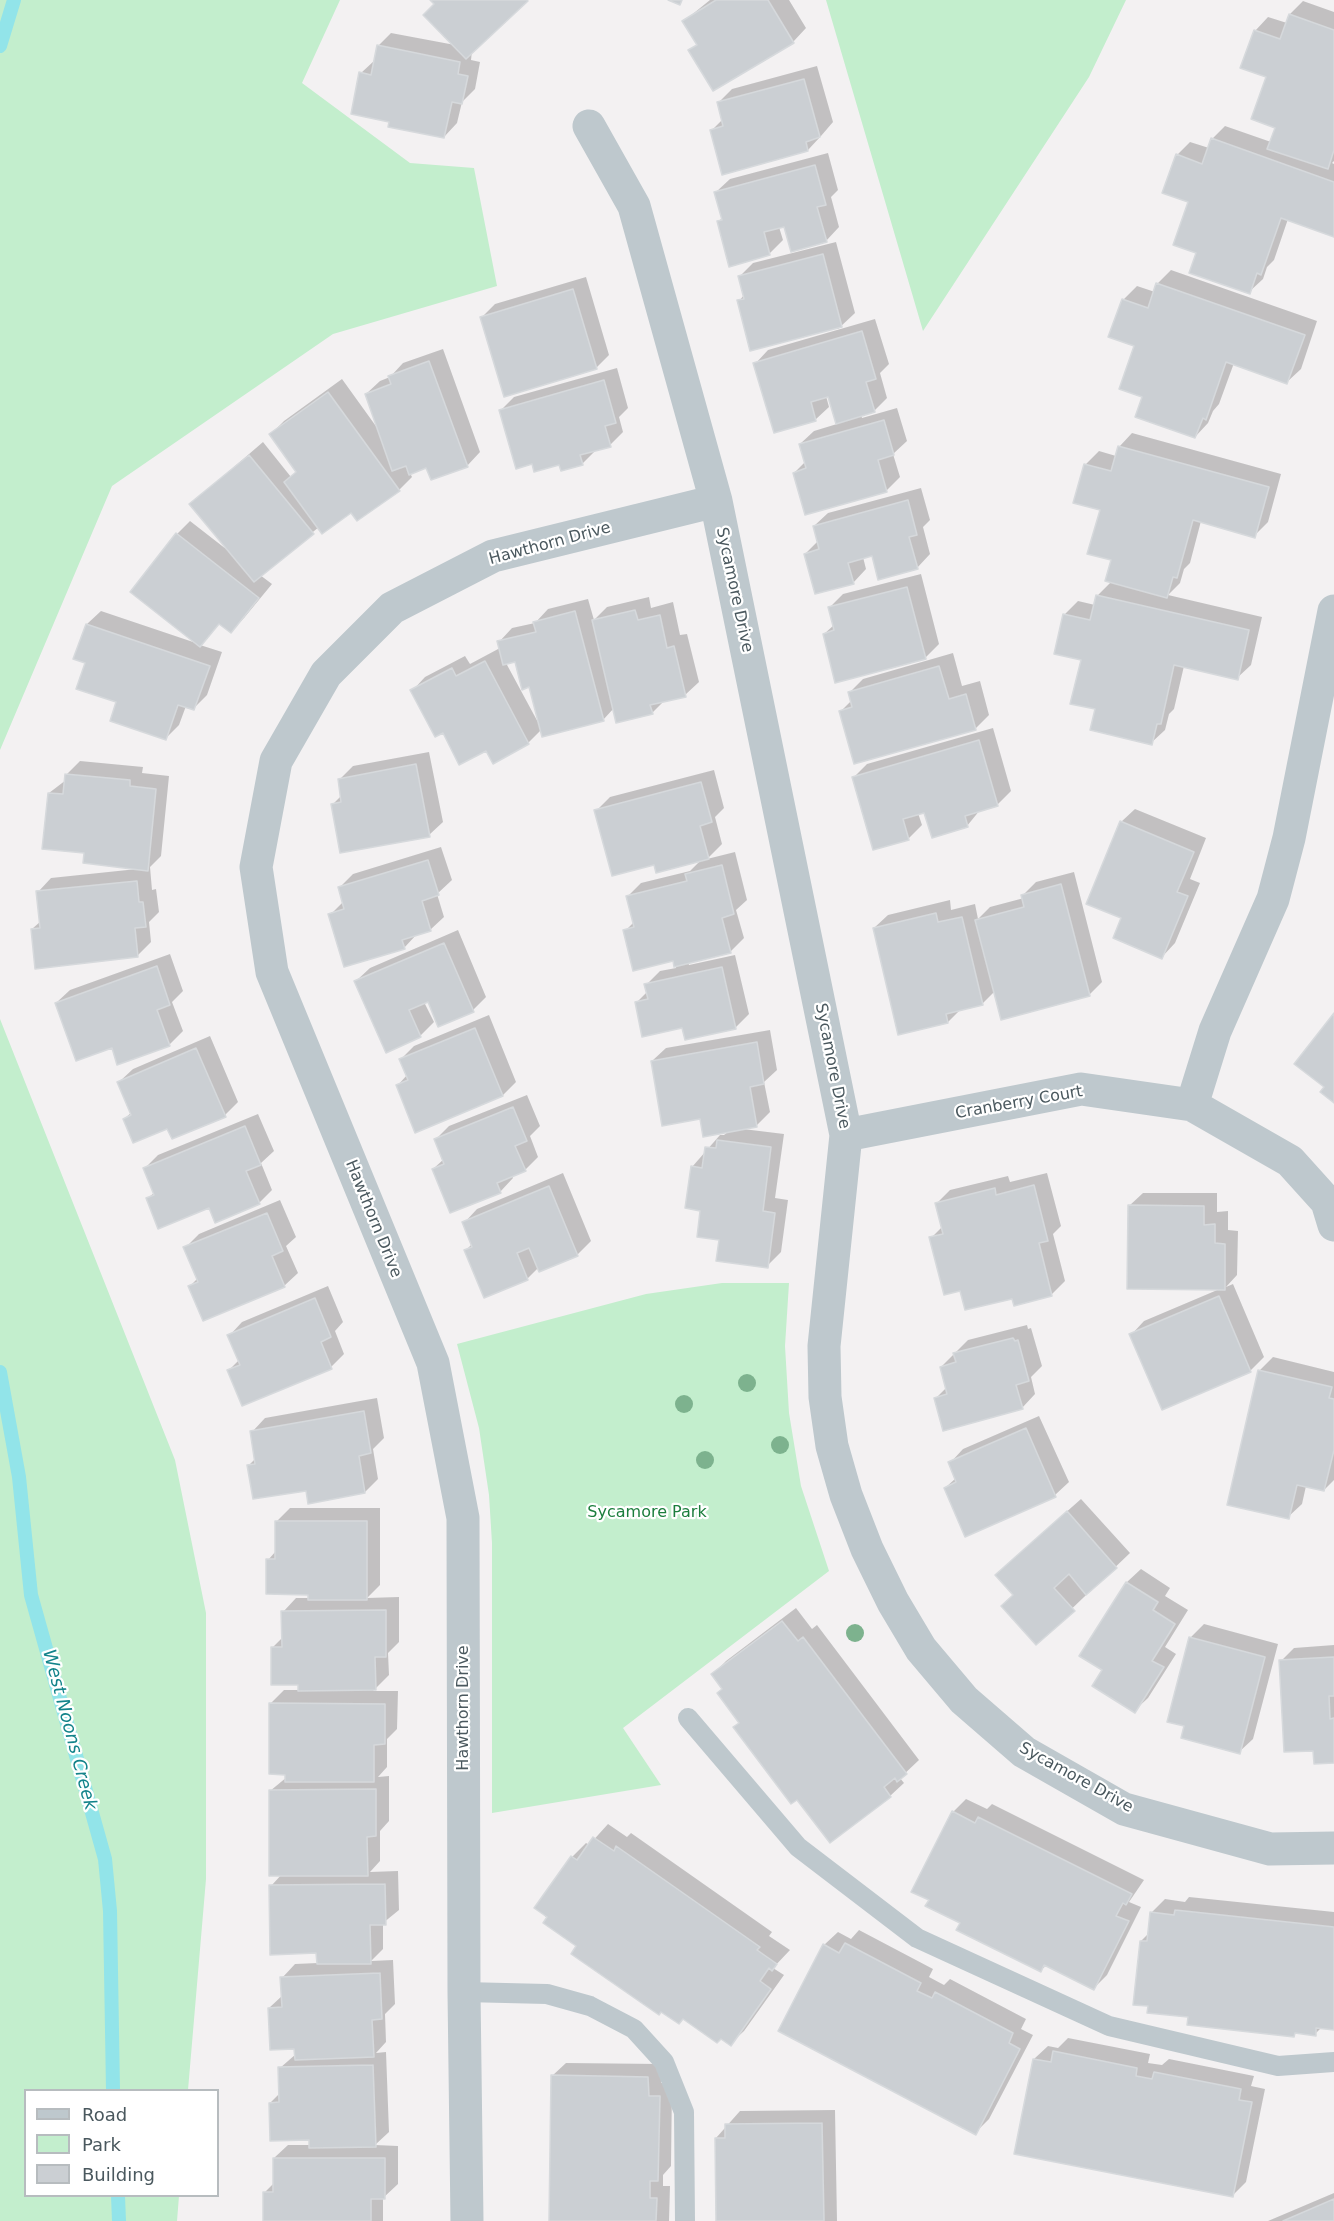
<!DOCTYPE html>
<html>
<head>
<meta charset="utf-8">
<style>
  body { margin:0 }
  #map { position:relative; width:1334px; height:2221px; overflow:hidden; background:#f3f1f2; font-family:"DejaVu Sans",sans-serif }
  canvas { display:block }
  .legend { position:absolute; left:24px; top:2089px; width:195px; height:108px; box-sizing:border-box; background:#fff; border:2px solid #b7bcbf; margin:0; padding:8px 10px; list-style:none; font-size:18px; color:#4a585e }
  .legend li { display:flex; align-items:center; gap:12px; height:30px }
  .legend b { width:30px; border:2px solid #b7bcbf }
</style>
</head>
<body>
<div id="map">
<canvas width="1334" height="2221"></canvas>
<ul class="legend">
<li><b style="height:8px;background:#bec8cd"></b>Road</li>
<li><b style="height:16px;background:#c3eecd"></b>Park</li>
<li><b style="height:16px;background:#cbcfd3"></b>Building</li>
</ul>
</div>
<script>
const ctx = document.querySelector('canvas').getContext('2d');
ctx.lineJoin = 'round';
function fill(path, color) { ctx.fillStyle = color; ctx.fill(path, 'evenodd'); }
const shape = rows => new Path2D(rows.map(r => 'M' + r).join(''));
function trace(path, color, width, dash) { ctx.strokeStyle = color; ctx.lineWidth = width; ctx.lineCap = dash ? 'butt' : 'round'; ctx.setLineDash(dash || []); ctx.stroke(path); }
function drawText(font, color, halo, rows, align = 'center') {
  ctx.font = font + ' "DejaVu Sans",sans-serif'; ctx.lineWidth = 4.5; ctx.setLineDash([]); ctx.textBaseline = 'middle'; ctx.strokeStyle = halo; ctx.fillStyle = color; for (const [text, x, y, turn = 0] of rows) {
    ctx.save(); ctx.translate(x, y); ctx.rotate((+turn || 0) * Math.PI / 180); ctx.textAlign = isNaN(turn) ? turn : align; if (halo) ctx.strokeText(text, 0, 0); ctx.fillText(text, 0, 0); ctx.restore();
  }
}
fill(shape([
  [0,0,340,0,302,83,410,163,474,168,497,286,333,334,112,486,0,750],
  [826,0,1126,0,1089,77,923,331],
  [0,1019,175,1460,206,1613,206,1879,188,2090,26,2090,26,2196,179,2196,177,2221,0,2221],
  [722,1283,789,1283,785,1346,789,1413,801,1486,829,1571,623,1728,661,1785,492,1813,492,1543,489,1495,479,1428,457,1344,646,1294]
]), '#c3eecd');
fill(shape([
  [432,0,526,0,472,51,471,60,480,62,475,89,462,102,457,123,444,137,390,121,361,73,375,60,378,46,391,33,455,45],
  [710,0,789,0,806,28,793,42,690,50,698,43,684,21],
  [1303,1,1334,12,1334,161,1332,163,1334,164,1334,235,1288,219,1274,260,1267,267,1263,279,1249,292,1198,252,1190,201,1177,155,1190,142,1209,148,1212,139,1225,126,1271,142,1276,127,1268,76,1255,31,1268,17,1287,23,1290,14],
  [817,66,833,122,821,136,808,150,723,173,712,130,723,119,718,103,732,89],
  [828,153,838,190,831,197,839,227,826,241,785,225,779,227,783,240,769,254,718,222,723,217,716,192,730,179],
  [836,242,855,313,838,329,739,301,744,295,739,277,753,263],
  [1171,270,1317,321,1301,369,1287,382,1234,363,1219,404,1213,411,1208,423,1195,437,1144,396,1136,345,1123,300,1137,286,1155,292,1158,283],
  [586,277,609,355,596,368,482,317,495,304],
  [875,319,889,364,880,373,887,398,874,411,861,415,862,418,897,408,907,441,893,454,900,477,886,491,794,473,805,462,800,444,814,431,837,424,829,396,826,396,829,407,815,420,755,364,768,350],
  [443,349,480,452,467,466,427,466,410,473,412,477,399,490,319,527,260,575,272,584,244,618,231,631,220,623,200,645,222,652,207,695,194,708,186,706,179,725,165,739,118,701,87,663,75,659,87,624,101,611,199,644,177,534,190,521,226,549,191,504,263,442,291,477,297,471,271,434,284,421,342,379,378,429,366,394,380,381,390,377,403,363],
  [617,368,628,408,619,417,623,432,610,445,596,450,582,464,533,462,501,410,514,397],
  [1132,433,1281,474,1268,522,1254,536,1201,521,1190,563,1184,569,1180,583,1168,595,1262,617,1251,665,1237,678,1184,666,1174,709,1169,714,1165,730,1151,743,1096,708,1083,659,1065,614,1078,601,1095,605,1097,596,1112,581,1113,559,1102,509,1085,465,1099,451,1116,456,1119,447],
  [921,488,930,520,923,527,930,554,917,568,873,555,863,557,866,569,853,583,805,554,818,541,814,526,828,513],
  [921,574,939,644,925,658,824,634,834,625,829,608,843,594],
  [649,597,651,608,673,602,680,635,687,634,699,682,685,695,665,700,652,713,614,708,603,720,542,729,528,743,487,749,444,731,412,691,425,677,465,656,470,664,500,648,499,642,512,628,535,623,548,609,588,599,594,620,607,607],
  [516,660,530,686,540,726,506,663],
  [953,653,962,686,980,681,989,715,976,728,841,711,852,700,850,692,863,679],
  [993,728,1011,791,997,805,980,810,967,826,925,811,918,813,922,825,908,839,854,777,867,764],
  [429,752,443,822,429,835,332,805,342,795,339,780,353,766],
  [80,761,143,767,142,773,169,776,161,856,150,867,152,890,156,889,159,912,149,922,151,942,137,956,32,929,41,921,38,892,51,878,137,869,85,852,49,793,66,780,66,775],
  [714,770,724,808,715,817,722,844,707,859,735,852,747,900,736,910,744,938,730,952,688,962,689,965,735,955,749,1014,735,1028,683,1026,636,1003,647,992,646,985,660,971,676,968,674,960,625,931,634,922,627,897,641,883,690,871,702,859,655,863,596,811,610,797],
  [1135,809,1206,838,1190,879,1200,883,1175,943,1162,957,1123,917,1121,822],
  [441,847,452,880,437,894,444,917,430,930,417,934,404,948,330,915,344,901,340,887,353,874],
  [1074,872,1102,982,1089,995,995,991,982,1004,960,1010,948,1022,874,928,888,915,950,900,951,910,975,904,978,919,990,907,1024,898,1023,895,1036,882],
  [458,930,486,997,473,1010,428,1000,424,1002,434,1022,420,1036,356,981,370,968],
  [170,954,183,991,172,1002,183,1031,169,1045,113,1046,56,1003,70,990],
  [489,1015,516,1082,503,1095,416,1131,398,1085,407,1075,401,1059,414,1046],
  [770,1030,777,1070,764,1082,770,1112,756,1126,743,1129,784,1134,775,1198,788,1200,781,1252,767,1266,720,1238,701,1209,692,1167,720,1135,724,1135,729,1131,701,1117,652,1061,666,1048],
  [210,1036,238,1102,225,1115,168,1127,124,1119,132,1112,119,1082,133,1069],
  [527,1095,540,1126,530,1136,538,1157,525,1170,512,1175,513,1178,500,1192,433,1169,444,1159,436,1139,449,1126],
  [258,1114,274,1151,261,1163,272,1190,259,1203,210,1206,148,1198,155,1192,145,1168,158,1155],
  [563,1173,591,1241,577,1255,539,1267,527,1279,466,1250,472,1244,464,1223,477,1209],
  [1047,1173,1061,1226,1053,1234,1065,1281,1051,1295,1013,1297,961,1289,931,1238,942,1227,937,1203,950,1190,1008,1176,1010,1182],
  [1143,1193,1217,1193,1217,1212,1228,1211,1228,1230,1238,1231,1237,1275,1226,1287,1233,1284,1264,1357,1251,1370,1162,1408,1131,1335,1144,1321,1222,1288,1129,1206],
  [280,1200,296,1237,286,1246,298,1273,284,1286,190,1286,198,1278,185,1248,199,1234],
  [328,1286,343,1322,335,1331,344,1354,331,1367,229,1370,239,1360,229,1336,242,1322],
  [1027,1325,1028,1329,1031,1328,1042,1366,1031,1377,1035,1394,1022,1408,936,1398,947,1387,941,1367,968,1340],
  [1273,1357,1334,1372,1334,1480,1324,1490,1306,1486,1302,1504,1288,1517,1259,1371],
  [377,1398,384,1438,373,1449,378,1479,365,1492,249,1465,256,1458,252,1432,265,1418],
  [1039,1416,1069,1482,1055,1495,945,1488,956,1478,950,1463,963,1449],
  [1081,1499,1130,1553,1036,1643,1015,1594,1011,1561],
  [290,1508,380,1508,380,1585,367,1598,399,1597,399,1642,388,1653,389,1675,373,1691,398,1691,397,1729,387,1739,387,1767,378,1777,389,1776,389,1821,380,1831,380,1861,370,1872,398,1871,399,1910,383,1923,383,1949,371,1961,393,1960,395,2004,385,2014,386,2042,376,2053,386,2052,389,2132,375,2145,398,2146,398,2184,383,2198,383,2221,264,2221,264,2193,274,2183,274,2158,288,2145,311,2145,310,2138,270,2103,280,2093,280,2068,296,2054,296,2048,269,2008,283,1995,282,1978,295,1964,318,1963,318,1952,271,1886,282,1874,270,1791,287,1777,270,1704,284,1690,300,1690,300,1683,272,1648,283,1637,283,1612,296,1598,309,1598,309,1593,268,1560,276,1551,276,1522],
  [1141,1569,1170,1588,1165,1596,1188,1610,1165,1647,1176,1654,1148,1698,1134,1711,1104,1670,1081,1655,1127,1582],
  [796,1608,812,1629,817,1625,919,1760,900,1778,904,1783,890,1796,830,1841,741,1722,713,1674,726,1661],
  [1204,1624,1278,1644,1253,1739,1239,1752,1186,1725,1190,1638],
  [1334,1645,1334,1762,1315,1749,1281,1661,1294,1648],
  [966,1799,987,1809,992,1804,1144,1880,1129,1902,1141,1907,1107,1975,1094,1988,1047,1965,1041,1970,962,1922,931,1899,953,1812],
  [608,1824,627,1837,631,1833,772,1932,769,1936,790,1950,773,1968,784,1975,744,2031,730,2044,578,1946,536,1908,572,1857,586,1843,589,1845],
  [1189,1897,1334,1912,1334,2028,1322,2027,1315,2034,1297,2032,1293,2036,1190,2015,1141,1941,1149,1933,1151,1913,1165,1899,1185,1902],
  [859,1930,933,1969,929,1977,944,1985,950,1979,1026,2019,1021,2029,1033,2035,989,2119,975,2133,824,1945,838,1932,851,1939],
  [1068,2038,1150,2054,1148,2063,1162,2065,1169,2059,1254,2076,1251,2086,1265,2089,1246,2182,1233,2195,1034,2059,1048,2046,1058,2048],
  [566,2063,661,2064,661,2083,672,2083,671,2166,663,2175,663,2186,670,2186,669,2221,550,2221,552,2076],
  [835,2110,837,2221,718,2221,716,2138,740,2111],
  [1334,2193,1334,2221,1268,2221]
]), '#0003');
trace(shape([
  [0,46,14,0],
  [0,1372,19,1477,31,1595,105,1859,110,1911,113,2090],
  [118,2196,119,2221]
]), '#92e4e9', 14);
const building = shape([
  [430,0,527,0,528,1,466,59,423,15,434,4,430,0],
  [668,0,682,0,680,5,668,0],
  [716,0,768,0,794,43,713,91,688,50,697,45,682,21,716,0],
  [1289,14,1334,30,1334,150,1328,169,1267,149,1275,128,1251,119,1266,77,1240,68,1254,30,1280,39,1289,14],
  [377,45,460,62,458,74,468,76,462,104,452,102,444,138,388,127,389,122,351,114,359,72,371,75,377,45],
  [804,79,820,137,806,142,808,151,722,175,710,130,723,126,717,102,804,79],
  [1211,138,1334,182,1334,237,1281,218,1261,275,1257,273,1250,294,1189,273,1196,253,1173,245,1188,202,1162,193,1176,154,1202,164,1211,138],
  [815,165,826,205,817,207,827,242,791,252,784,227,764,232,770,255,729,267,717,221,722,220,714,192,815,165],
  [823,254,842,327,750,351,737,300,744,299,738,276,823,254],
  [1156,283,1305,335,1287,384,1226,362,1206,420,1203,418,1195,438,1135,417,1142,397,1119,389,1134,346,1108,337,1122,299,1148,308,1156,283],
  [573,289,597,369,504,397,480,317,573,289],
  [862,331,876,379,866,382,875,412,836,424,828,397,811,402,816,421,774,433,753,363,862,331],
  [429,361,468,467,431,480,426,468,409,475,406,466,392,471,365,394,391,384,388,376,429,361],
  [604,380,616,423,605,426,611,447,580,455,583,465,561,471,559,465,534,472,532,464,516,469,499,410,604,380],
  [328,392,400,491,357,521,351,513,322,534,284,482,296,472,269,434,328,392],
  [884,420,894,455,878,460,887,492,805,515,793,473,806,468,799,444,884,420],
  [1118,446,1269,487,1255,538,1193,520,1177,578,1173,577,1167,598,1105,581,1111,560,1087,554,1100,510,1073,503,1084,464,1111,471,1118,446],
  [249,455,314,534,254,582,189,504,249,455],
  [908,500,917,535,909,537,918,569,878,580,872,556,848,563,854,584,815,594,804,554,819,549,813,526,908,500],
  [176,533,259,598,231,633,219,624,200,647,130,592,176,533],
  [907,587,926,659,835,683,823,634,834,630,828,607,907,587],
  [1096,595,1249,630,1238,680,1174,665,1161,724,1157,724,1152,745,1090,730,1095,709,1070,704,1081,660,1054,654,1063,614,1090,620,1096,595],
  [635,610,638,620,660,615,667,648,674,646,686,697,650,705,653,714,616,723,592,620,635,610],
  [575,611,604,721,542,737,529,687,522,690,515,662,503,665,497,641,536,632,533,622,575,611],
  [86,624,210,666,194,710,178,705,166,740,110,721,116,702,76,689,85,663,73,659,86,624],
  [485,661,529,744,493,764,486,751,459,765,443,733,435,737,410,690,452,668,456,676,485,661],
  [939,666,949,699,966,694,976,730,854,764,839,711,852,707,848,692,939,666],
  [979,740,998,806,965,816,968,827,932,838,924,813,903,819,909,840,873,850,852,777,979,740],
  [416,764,430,837,340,853,331,804,341,802,338,779,416,764],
  [65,774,130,780,130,786,156,789,148,871,83,863,84,853,42,849,48,793,63,794,65,774],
  [701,782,712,822,700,826,709,859,656,873,654,865,612,876,594,810,701,782],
  [1120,821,1194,852,1177,892,1188,896,1162,959,1113,938,1121,918,1086,904,1120,821],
  [428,860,439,895,422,901,431,931,402,940,405,949,344,967,328,914,344,909,338,887,428,860],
  [722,865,734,914,722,918,731,953,674,967,673,961,633,971,623,930,634,927,626,896,687,881,685,874,722,865],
  [137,881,139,902,143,902,146,927,135,928,138,957,35,969,31,929,40,928,36,891,137,881],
  [1061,884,1090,996,1001,1020,975,920,1024,907,1021,895,1061,884],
  [936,913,938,922,962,917,983,1005,946,1014,948,1023,898,1035,873,928,936,913],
  [444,943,474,1012,438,1027,428,1002,409,1010,421,1037,386,1053,354,981,444,943],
  [157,966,170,1005,157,1010,170,1046,117,1065,112,1048,76,1061,55,1003,157,966],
  [722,967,736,1029,685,1040,682,1028,642,1037,635,1002,648,999,644,984,722,967],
  [1334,1013,1334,1103,1320,1092,1324,1087,1294,1064,1334,1013],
  [475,1028,503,1096,415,1133,396,1085,408,1080,399,1059,475,1028],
  [757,1042,764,1084,750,1087,757,1127,703,1137,700,1119,662,1126,651,1061,757,1042],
  [196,1048,226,1117,172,1139,167,1129,133,1143,123,1119,131,1115,117,1082,196,1048],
  [513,1107,527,1141,515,1146,526,1171,497,1183,501,1193,450,1213,432,1169,444,1164,434,1139,513,1107],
  [245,1126,261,1165,246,1171,260,1204,215,1223,209,1208,158,1229,146,1198,154,1195,143,1168,245,1126],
  [717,1140,771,1147,763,1211,775,1213,768,1268,716,1261,719,1240,697,1237,700,1211,685,1208,691,1166,702,1168,705,1147,716,1148,717,1140],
  [1034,1185,1048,1241,1039,1243,1052,1296,1014,1306,1012,1299,965,1310,960,1291,944,1295,929,1237,943,1234,935,1203,995,1188,996,1195,1034,1185],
  [549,1186,578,1256,539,1272,529,1248,517,1253,528,1280,484,1298,464,1250,472,1247,462,1222,549,1186],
  [1128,1205,1204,1206,1204,1225,1215,1224,1215,1243,1225,1244,1225,1290,1127,1289,1128,1205],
  [267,1213,283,1251,272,1256,285,1287,203,1321,188,1286,198,1282,183,1247,267,1213],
  [1219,1296,1251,1372,1162,1410,1129,1334,1219,1296],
  [315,1298,331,1337,321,1342,332,1369,242,1406,227,1370,240,1365,227,1335,315,1298],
  [1013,1338,1015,1341,1018,1340,1029,1381,1016,1385,1023,1409,943,1431,934,1398,947,1394,940,1367,956,1362,953,1353,1013,1338],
  [1258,1370,1332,1387,1329,1398,1334,1399,1334,1450,1324,1491,1297,1485,1289,1519,1227,1505,1258,1370],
  [364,1411,371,1453,359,1456,365,1493,308,1504,306,1491,253,1499,247,1465,255,1464,250,1431,364,1411],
  [1026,1428,1056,1497,965,1537,944,1488,956,1482,948,1462,1026,1428],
  [1067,1511,1117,1568,1086,1595,1069,1574,1054,1588,1075,1611,1036,1645,1001,1606,1013,1595,995,1575,1067,1511],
  [275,1521,367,1521,367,1600,308,1600,308,1595,266,1594,266,1559,275,1559,275,1521],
  [1126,1582,1158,1602,1153,1610,1175,1624,1152,1661,1164,1667,1135,1713,1092,1686,1102,1670,1079,1656,1126,1582],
  [386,1610,386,1657,375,1657,376,1690,298,1691,298,1685,271,1685,271,1647,282,1647,281,1611,386,1610],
  [782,1621,798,1641,803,1637,907,1774,897,1782,895,1778,884,1787,891,1797,830,1843,797,1800,791,1804,733,1727,739,1723,717,1693,722,1689,711,1674,782,1621],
  [1189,1637,1265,1657,1240,1754,1181,1738,1184,1726,1167,1722,1189,1637],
  [1334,1657,1334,1696,1329,1696,1330,1719,1334,1718,1334,1763,1314,1764,1313,1751,1284,1752,1279,1660,1334,1657],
  [269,1703,385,1704,385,1744,374,1745,374,1782,285,1782,285,1775,269,1774,269,1703],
  [376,1789,376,1836,367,1837,368,1876,269,1876,269,1790,376,1789],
  [952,1811,975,1823,978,1817,1132,1894,1126,1905,1123,1903,1116,1916,1129,1921,1094,1990,1044,1965,1041,1972,956,1930,960,1923,925,1906,929,1900,911,1892,952,1811],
  [593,1837,614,1851,616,1846,760,1947,757,1950,777,1964,772,1971,769,1968,760,1981,771,1989,731,2046,721,2039,717,2043,683,2019,679,2024,661,2012,659,2015,571,1954,576,1946,543,1923,547,1917,534,1908,571,1856,577,1860,593,1837],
  [385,1884,386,1925,370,1925,371,1964,317,1964,316,1953,270,1955,269,1885,385,1884],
  [1175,1910,1334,1927,1334,2030,1316,2028,1316,2036,1295,2033,1294,2037,1187,2025,1188,2017,1147,2013,1148,2006,1133,2005,1140,1941,1147,1941,1150,1912,1174,1915,1175,1910],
  [845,1943,921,1983,917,1991,932,1998,935,1992,1013,2033,1009,2043,1020,2049,976,2135,778,2031,823,1944,839,1953,845,1943],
  [380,1973,382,2019,372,2020,374,2057,295,2060,294,2049,270,2050,268,2008,282,2007,280,1977,380,1973],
  [1053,2051,1137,2068,1136,2076,1152,2079,1154,2072,1241,2089,1239,2100,1252,2102,1233,2197,1014,2154,1033,2059,1051,2062,1053,2051],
  [373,2065,376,2147,309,2148,309,2140,270,2141,269,2103,279,2102,278,2067,373,2065],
  [551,2075,648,2077,649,2096,660,2096,658,2181,650,2181,650,2198,657,2198,656,2221,549,2221,551,2075],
  [822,2123,824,2221,716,2221,715,2138,725,2138,725,2124,822,2123],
  [273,2158,385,2158,385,2199,371,2199,371,2221,263,2221,263,2192,273,2192,273,2158],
  [1334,2199,1334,2221,1283,2221,1334,2199]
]);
fill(building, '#cbcfd3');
trace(building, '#d6d9dc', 1.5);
trace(shape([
  [688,1718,798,1847,917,1938,1109,2026,1278,2066,1334,2062],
  [464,1992,547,1994,590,2006,634,2029,664,2062,684,2112,685,2221]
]), '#bec8cd', 20);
trace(shape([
  [589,126,634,206,716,501,846,1135,824,1346,825,1397,832,1446,846,1495,867,1549,893,1602,921,1649,964,1700,1024,1752,1124,1809,1270,1849,1334,1848],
  [1192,1105,1215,1031,1273,899,1289,838,1334,611],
  [846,1135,1081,1089,1192,1105,1290,1161,1327,1202,1334,1225],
  [467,2221,464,1992,463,1518,433,1363,272,972,256,867,276,761,326,674,392,608,493,556,716,501]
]), '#bec8cd', 33);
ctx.fillStyle = '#7db28e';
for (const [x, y] of [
  [747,1383],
  [684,1404],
  [780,1445],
  [705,1460],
  [855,1633]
]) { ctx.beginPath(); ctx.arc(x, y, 9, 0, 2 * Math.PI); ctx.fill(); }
drawText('16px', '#4a585e', '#fff', [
  ["Hawthorn Drive",550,544,-15],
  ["Sycamore Drive",734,590,78],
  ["Sycamore Drive",832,1066,79],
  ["Cranberry Court",1019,1103,-10],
  ["Hawthorn Drive",373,1219,68],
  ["Hawthorn Drive",464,1708,-90],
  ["Sycamore Drive",1076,1778,29]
]);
drawText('16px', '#1c7e3d', '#fff', [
  ["Sycamore Park",647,1513]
]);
drawText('italic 18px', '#13838a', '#fff', [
  ["West Noons Creek",69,1730,75]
]);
</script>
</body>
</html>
